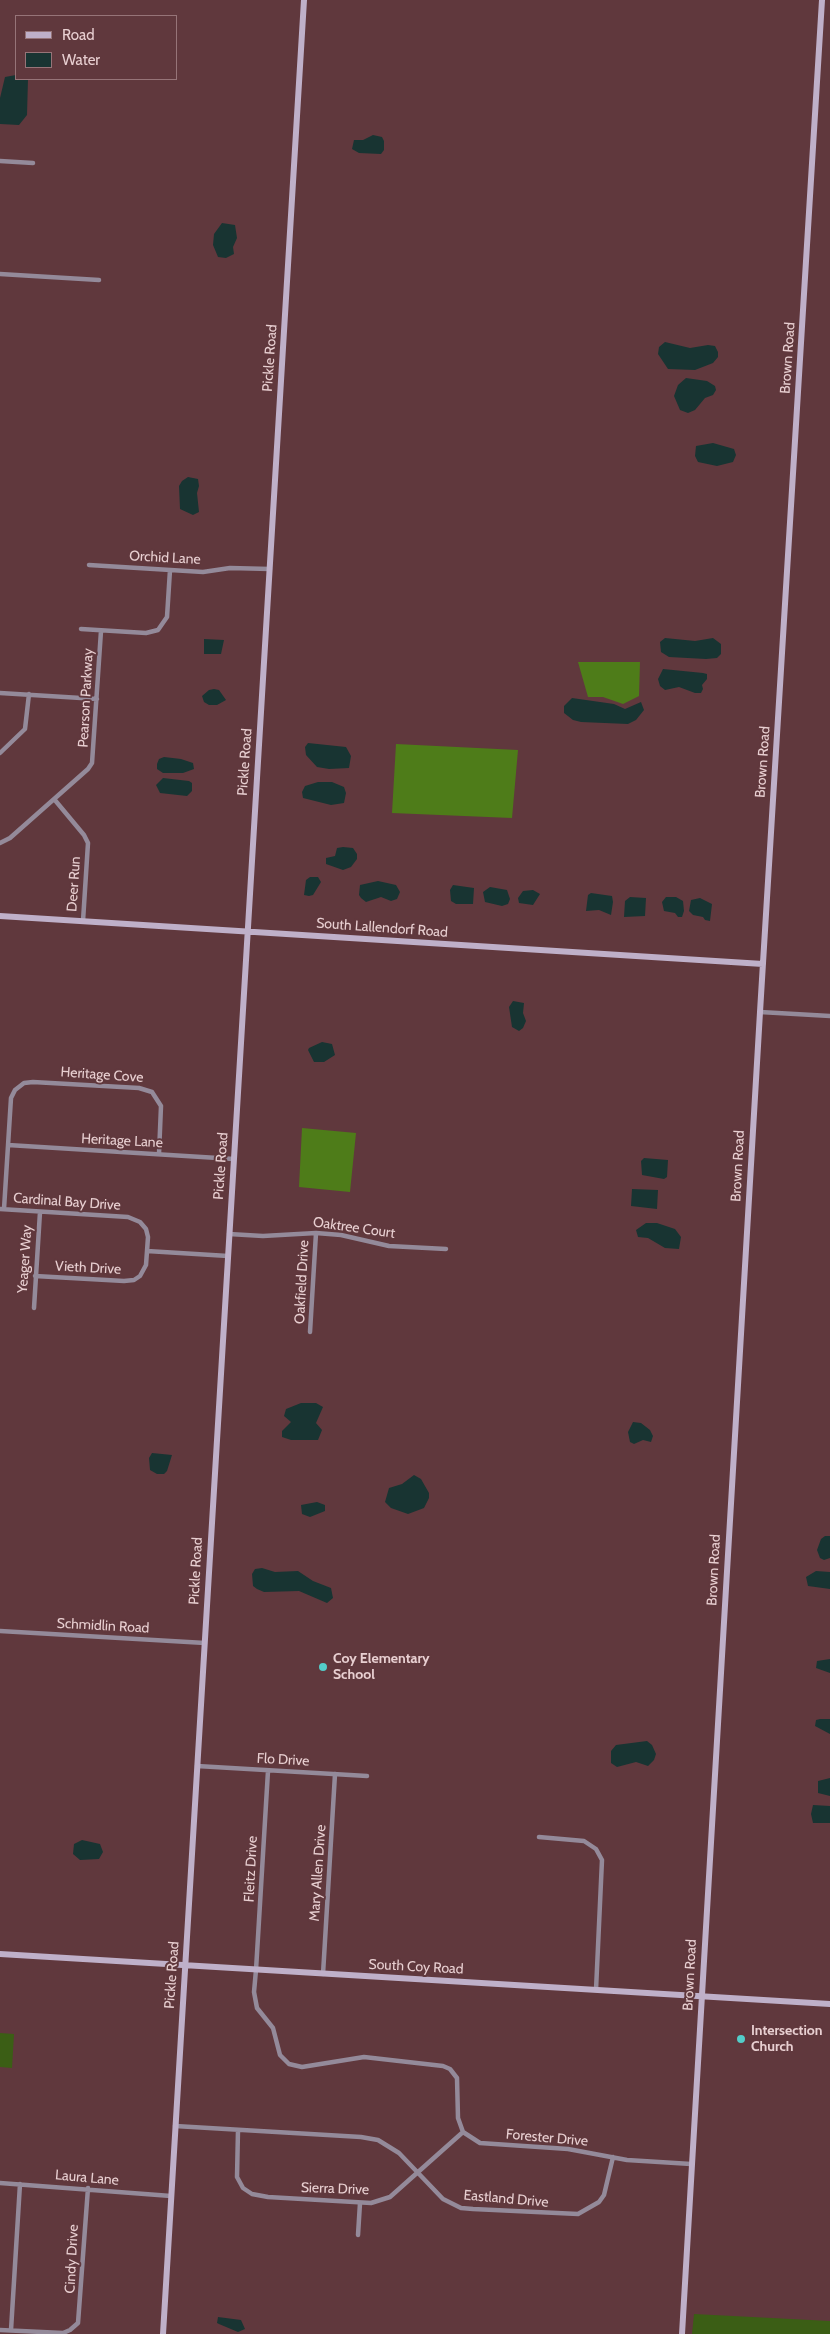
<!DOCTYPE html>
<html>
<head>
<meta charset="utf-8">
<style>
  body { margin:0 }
  #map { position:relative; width:830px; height:2334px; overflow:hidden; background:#60383d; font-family:Cabin,sans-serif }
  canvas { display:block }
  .legend { position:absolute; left:15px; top:15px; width:162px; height:65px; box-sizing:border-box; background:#60383d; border:1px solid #967478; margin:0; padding:6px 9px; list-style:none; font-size:15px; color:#e8cfd1 }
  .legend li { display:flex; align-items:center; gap:10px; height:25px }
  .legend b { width:25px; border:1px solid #967478 }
</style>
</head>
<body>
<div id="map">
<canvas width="830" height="2334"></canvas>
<ul class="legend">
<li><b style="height:6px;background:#bfb0c9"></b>Road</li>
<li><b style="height:14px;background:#183432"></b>Water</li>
</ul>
</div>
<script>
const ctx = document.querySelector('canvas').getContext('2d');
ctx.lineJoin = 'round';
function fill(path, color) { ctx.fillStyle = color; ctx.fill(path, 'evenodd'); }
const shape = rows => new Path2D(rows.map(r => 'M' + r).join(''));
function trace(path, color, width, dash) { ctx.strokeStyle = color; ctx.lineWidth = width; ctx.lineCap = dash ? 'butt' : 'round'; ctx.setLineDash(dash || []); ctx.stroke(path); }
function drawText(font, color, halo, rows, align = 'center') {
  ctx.font = font + ' Cabin,sans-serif'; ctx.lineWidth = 4; ctx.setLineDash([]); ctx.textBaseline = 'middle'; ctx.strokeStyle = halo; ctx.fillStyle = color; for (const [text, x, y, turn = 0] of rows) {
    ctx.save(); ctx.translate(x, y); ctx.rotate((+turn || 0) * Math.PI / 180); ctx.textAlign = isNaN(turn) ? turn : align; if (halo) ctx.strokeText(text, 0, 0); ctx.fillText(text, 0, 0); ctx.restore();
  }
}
fill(shape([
  [0,2033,14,2034,12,2068,0,2067],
  [694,2314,830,2321,830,2334,692,2334]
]), '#3b5e15');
fill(shape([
  [578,662,640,662,639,696,623,704,603,697,588,697],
  [396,744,518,750,512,818,392,813],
  [302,1128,356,1133,350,1192,299,1187]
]), '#4e7c19');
fill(shape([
  [16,75,16,79,28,79,27,115,19,125,0,124,0,98,5,77],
  [373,135,382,137,384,141,384,150,381,154,359,153,352,149,354,140,363,140],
  [222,223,235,225,237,238,233,247,234,254,226,258,218,257,213,245,214,234],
  [665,342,690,348,708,345,715,346,718,352,718,357,713,363,695,370,668,369,658,354,659,347],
  [686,378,707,381,715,386,716,390,713,395,705,398,695,410,688,413,680,410,674,396,678,385],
  [713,443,734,449,736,455,733,462,717,466,698,462,695,456,696,446],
  [188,477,198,479,199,486,197,493,199,512,193,515,180,509,179,486,182,481],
  [665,638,695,641,713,638,721,644,721,654,717,658,706,659,669,657,661,652,660,642],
  [204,639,224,640,221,654,204,654],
  [663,669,703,673,707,674,707,679,702,685,703,689,701,693,695,693,679,687,665,690,660,686,658,679],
  [214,689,219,690,226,700,217,705,209,705,204,702,202,696,209,690],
  [572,698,614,704,625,709,641,702,644,710,636,720,628,724,581,722,573,720,564,713,564,706],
  [308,743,346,747,351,756,349,768,329,769,317,767,306,755,305,747],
  [164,757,181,759,193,763,194,769,183,773,163,773,157,769,157,764,159,759],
  [163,778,189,781,192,783,192,791,187,796,160,793,156,785],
  [318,782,332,782,344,787,346,793,344,803,331,805,303,798,302,792,305,786],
  [343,847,353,848,357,854,357,859,351,867,343,870,326,864,326,858,335,856,337,848],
  [310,877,318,877,321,882,313,895,309,896,304,895,306,880],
  [378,881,396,885,400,892,397,899,391,901,381,897,366,902,361,898,359,895,360,885],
  [453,885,474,888,473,904,456,904,451,901,450,890],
  [490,887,507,890,510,899,508,904,502,906,485,902,483,892],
  [533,890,540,894,533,905,519,903,518,898,523,891],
  [591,893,612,896,613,902,611,915,599,910,586,911,588,895],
  [630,897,646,898,645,916,624,917,625,901],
  [666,897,676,897,683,901,684,911,682,917,678,917,675,913,664,911,662,902],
  [700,898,712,904,710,921,705,920,703,917,693,915,689,911,691,900],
  [513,1001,524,1003,523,1013,526,1021,523,1028,519,1031,512,1027,509,1007],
  [322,1042,332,1044,335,1055,324,1062,314,1062,308,1050,309,1048],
  [644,1158,668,1160,667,1177,664,1179,642,1175,641,1161],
  [632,1189,658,1190,657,1209,631,1206],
  [646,1223,657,1223,675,1229,681,1237,679,1249,665,1248,648,1238,638,1237,636,1230],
  [301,1403,316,1403,323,1407,316,1423,322,1430,318,1440,291,1440,282,1437,282,1431,291,1422,284,1416,286,1409],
  [633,1422,641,1423,650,1430,653,1436,651,1442,643,1440,634,1444,630,1442,628,1432],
  [152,1453,172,1455,167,1471,164,1474,157,1474,150,1470,149,1458],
  [414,1475,421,1479,429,1493,429,1498,424,1508,408,1514,391,1508,385,1502,389,1488,402,1484],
  [317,1502,325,1505,325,1511,310,1517,302,1514,301,1505],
  [825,1536,830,1536,830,1558,824,1560,820,1558,817,1550,821,1539],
  [262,1568,275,1572,298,1571,313,1581,331,1588,333,1598,327,1603,299,1591,264,1592,257,1589,253,1586,252,1574,255,1569],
  [816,1571,830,1572,830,1589,808,1586,806,1577],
  [830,1659,830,1673,816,1668,817,1661],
  [820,1719,830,1719,830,1734,815,1726,816,1720],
  [647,1741,652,1745,656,1754,654,1760,648,1766,636,1762,617,1767,611,1763,611,1751,616,1745],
  [830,1778,830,1796,818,1793,818,1781],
  [813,1805,830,1806,830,1823,813,1823,811,1814],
  [82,1840,100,1844,103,1852,99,1859,80,1860,73,1854,74,1844],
  [218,2317,241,2320,245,2329,238,2332,219,2324,217,2323]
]), '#183432');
trace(shape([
  [0,161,33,163],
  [0,274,99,280],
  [89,565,203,572,230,568,270,569],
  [81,629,146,633,158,630,167,617,170,570],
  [0,693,97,699],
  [0,753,25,729,29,694],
  [54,799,84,835,88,843,83,921],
  [0,843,10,838,88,769,92,763,101,631],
  [760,1012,830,1016],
  [8,1145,234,1159],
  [0,1209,128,1217,140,1222,146,1229,148,1237,146,1265,140,1276,134,1280,124,1281,35,1276],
  [4,1209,11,1098,15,1090,24,1083,33,1082,139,1088,152,1092,161,1106,159,1154],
  [229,1234,263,1236,316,1233,341,1235,389,1246,446,1249],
  [147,1251,228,1256],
  [34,1308,40,1212],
  [310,1332,316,1233],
  [0,1631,205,1643],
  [197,1766,367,1776],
  [539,1837,584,1841,596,1849,602,1860,596,1990],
  [256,1970,254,1992,257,2008,273,2028,280,2055,289,2064,302,2067,364,2057,443,2066,450,2069,457,2078,458,2118,463,2132,480,2143,568,2149,627,2160,691,2164],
  [256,1970,268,1771],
  [323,1974,335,1774],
  [175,2126,361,2137,378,2140,399,2153,443,2199,461,2208,473,2209,578,2214,599,2202,604,2195,613,2157],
  [238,2130,237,2177,243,2188,252,2194,268,2197,371,2203,390,2197,463,2132],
  [0,2183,171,2196],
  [358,2235,360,2203],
  [0,2330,63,2333,70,2330,78,2323,88,2188],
  [11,2330,20,2184]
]), '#948a9a', 4.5);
trace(shape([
  [0,916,763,964],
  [0,1954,830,2004],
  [163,2334,304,0],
  [682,2334,760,1012,822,0]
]), '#bfb0c9', 6);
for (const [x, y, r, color] of [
  [323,1667,5,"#53cdc9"],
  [741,2039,5,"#53cdc9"]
]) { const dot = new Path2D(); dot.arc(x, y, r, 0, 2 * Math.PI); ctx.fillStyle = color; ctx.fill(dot); trace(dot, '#60383d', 2); }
drawText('14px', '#e8cfd1', '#60383d', [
  ["Pickle Road",270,358,-86],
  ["Brown Road",788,358,-86],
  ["Orchid Lane",165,558,3],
  ["Pearson Parkway",86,698,-87],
  ["Pickle Road",245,762,-86],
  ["Brown Road",763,762,-86],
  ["Deer Run",74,884,-86],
  ["South Lallendorf Road",382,928,4],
  ["Heritage Cove",102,1075,4],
  ["Heritage Lane",122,1141,3],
  ["Pickle Road",221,1166,-86],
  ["Brown Road",738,1166,-87],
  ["Cardinal Bay Drive",67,1202,4],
  ["Oaktree Court",354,1228,8],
  ["Yeager Way",25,1259,-86],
  ["Vieth Drive",88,1268,3],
  ["Oakfield Drive",302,1282,-87],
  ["Brown Road",714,1570,-87],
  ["Pickle Road",196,1571,-87],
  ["Schmidlin Road",103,1626,3],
  ["Flo Drive",283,1760,3],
  ["Fleitz Drive",251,1869,-87],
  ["Mary Allen Drive",318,1873,-86],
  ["South Coy Road",416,1967,3],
  ["Pickle Road",172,1975,-86],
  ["Brown Road",690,1975,-87],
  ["Forester Drive",547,2138,5],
  ["Laura Lane",87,2178,5],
  ["Sierra Drive",335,2189,2],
  ["Eastland Drive",506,2199,5],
  ["Cindy Drive",72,2259,-87]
]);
drawText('bold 14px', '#e8cfd1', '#60383d', [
  ["Coy Elementary",333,1659],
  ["School",333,1675],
  ["Intersection",751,2031],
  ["Church",751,2047]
], 'left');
</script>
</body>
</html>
